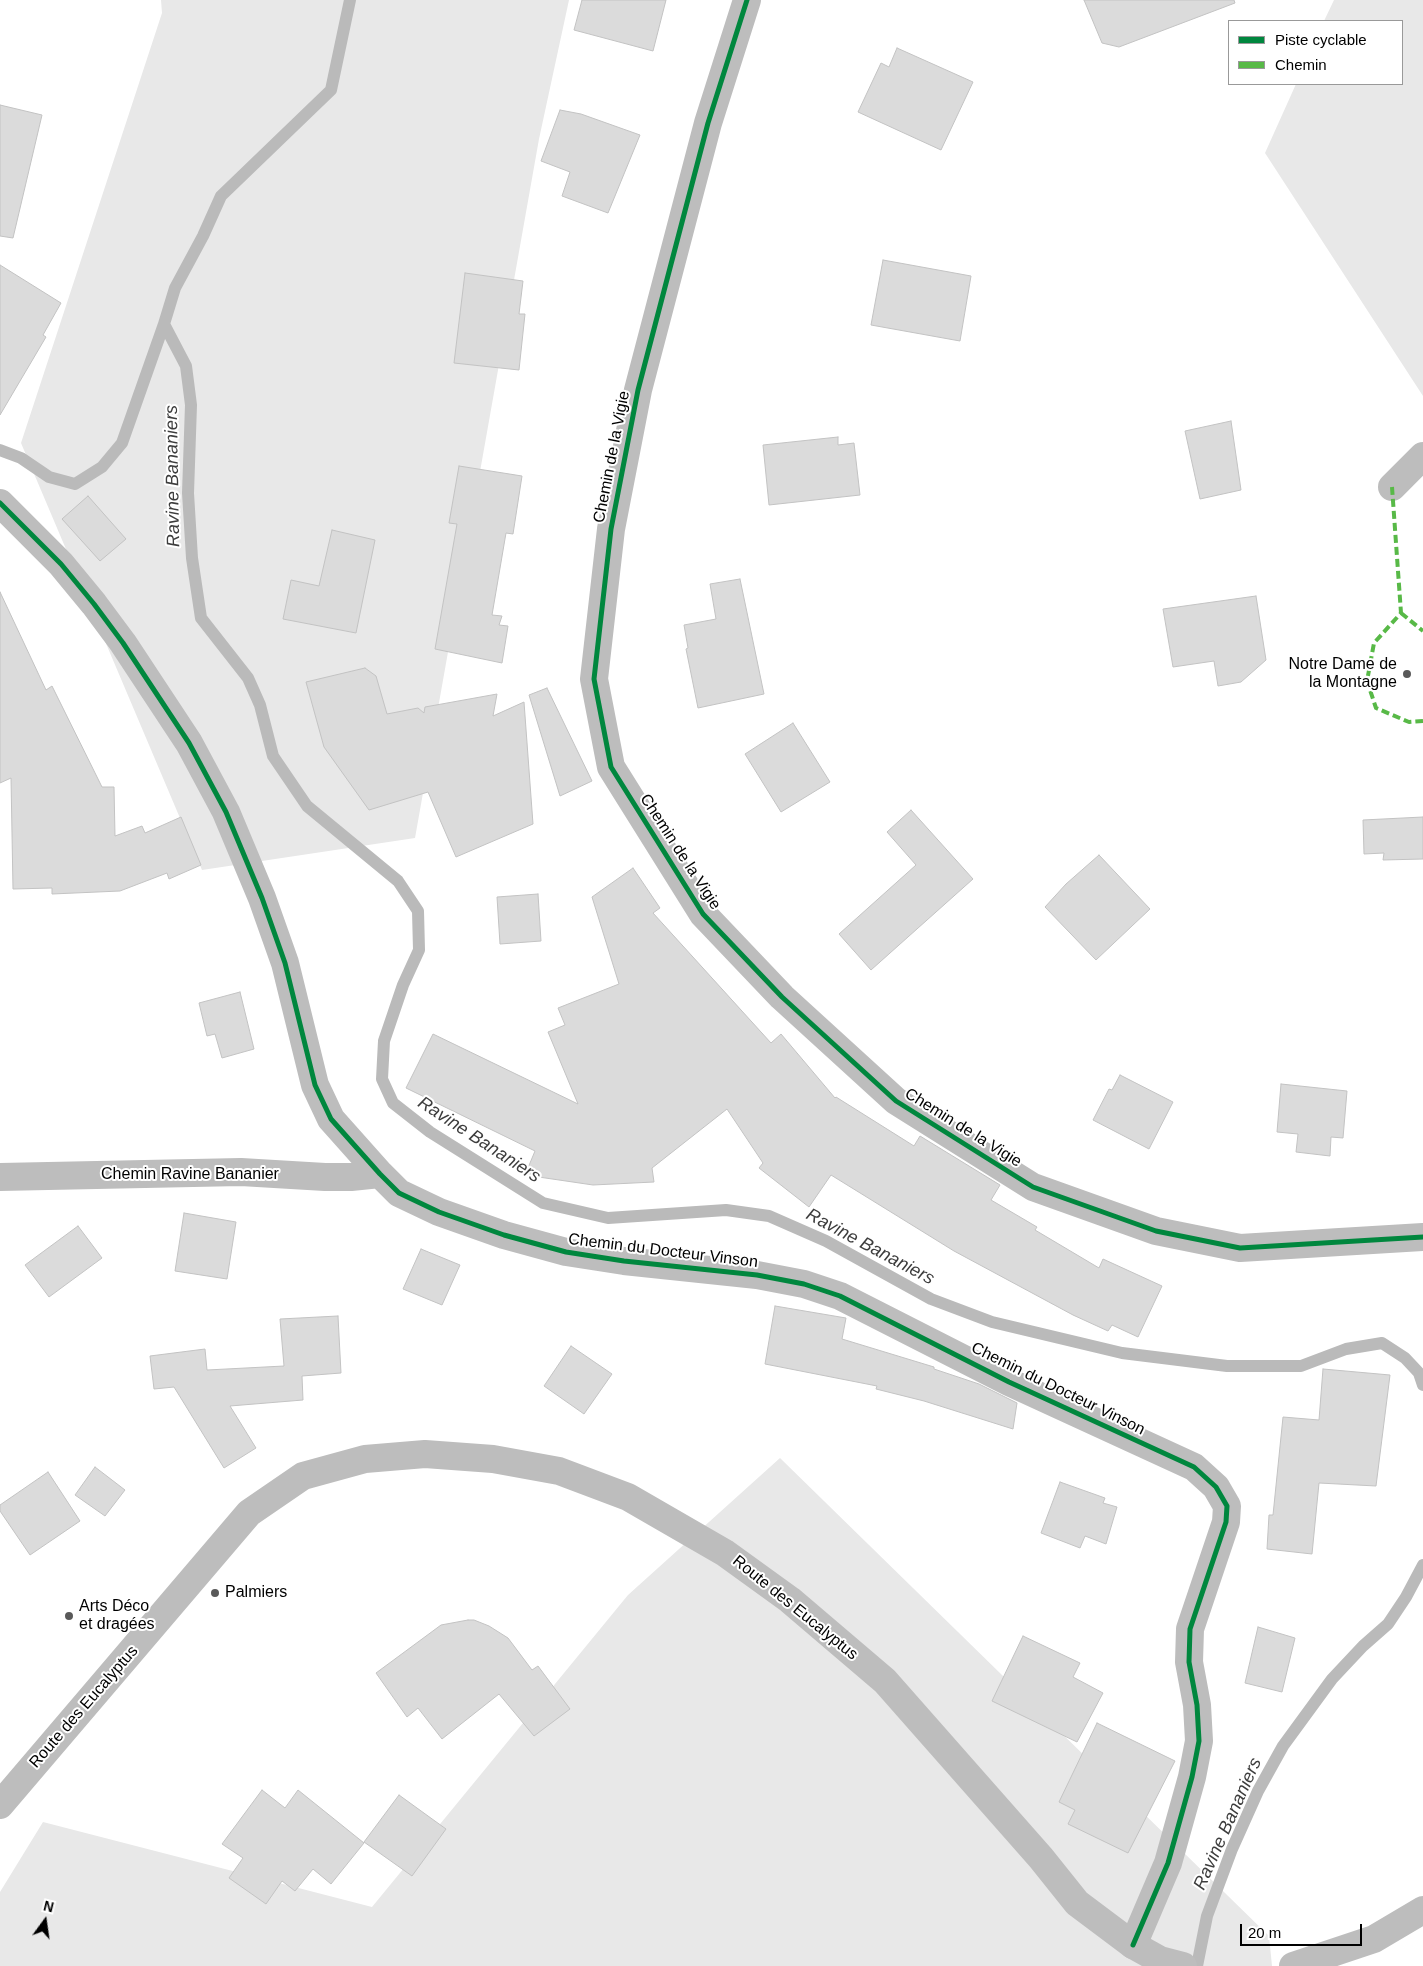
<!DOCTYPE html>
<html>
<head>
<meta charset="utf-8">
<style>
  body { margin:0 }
  #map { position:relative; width:1423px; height:1966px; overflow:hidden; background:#fff; font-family:Arial,sans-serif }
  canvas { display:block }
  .legend { position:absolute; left:1228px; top:20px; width:175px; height:65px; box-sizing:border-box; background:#fff; border:1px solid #999; margin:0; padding:6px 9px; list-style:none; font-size:15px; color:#000 }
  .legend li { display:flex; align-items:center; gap:10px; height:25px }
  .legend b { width:25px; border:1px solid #999 }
  .north { position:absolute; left:20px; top:1896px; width:50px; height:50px; -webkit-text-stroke:4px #fff; paint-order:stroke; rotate:14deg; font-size:14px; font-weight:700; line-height:20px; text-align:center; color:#000 }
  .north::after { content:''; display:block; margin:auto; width:18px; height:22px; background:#000; clip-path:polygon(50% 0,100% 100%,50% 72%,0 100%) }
  .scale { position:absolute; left:1240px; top:1924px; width:122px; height:22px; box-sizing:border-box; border:2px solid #000; border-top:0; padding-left:6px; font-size:15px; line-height:18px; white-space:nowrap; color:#000; -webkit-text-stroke:4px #fff; paint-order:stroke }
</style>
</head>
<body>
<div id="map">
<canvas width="1423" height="1966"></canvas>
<ul class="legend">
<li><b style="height:6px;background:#00873e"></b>Piste cyclable</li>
<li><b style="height:6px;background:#58b947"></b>Chemin</li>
</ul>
<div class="north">N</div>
<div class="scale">20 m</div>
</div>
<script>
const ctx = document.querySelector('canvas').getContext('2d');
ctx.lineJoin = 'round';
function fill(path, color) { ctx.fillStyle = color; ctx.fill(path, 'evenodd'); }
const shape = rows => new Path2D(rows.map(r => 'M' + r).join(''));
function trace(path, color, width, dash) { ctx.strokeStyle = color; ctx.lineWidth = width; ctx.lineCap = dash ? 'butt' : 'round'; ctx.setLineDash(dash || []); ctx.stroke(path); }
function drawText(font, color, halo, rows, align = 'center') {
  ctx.font = font + ' Arial,sans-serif'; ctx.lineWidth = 4; ctx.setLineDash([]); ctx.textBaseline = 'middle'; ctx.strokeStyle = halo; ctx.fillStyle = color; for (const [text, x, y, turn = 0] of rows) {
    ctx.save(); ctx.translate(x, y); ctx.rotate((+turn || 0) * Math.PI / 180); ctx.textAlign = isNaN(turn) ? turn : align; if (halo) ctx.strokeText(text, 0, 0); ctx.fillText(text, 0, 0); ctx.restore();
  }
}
fill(shape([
  [161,0,569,0,539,139,415,838,202,870,21,443,162,13],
  [1334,0,1423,0,1423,396,1265,153,1296,84,1402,84,1402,21,1324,21],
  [780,1458,1269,1936,1272,1966,0,1966,0,1892,43,1822,372,1907,628,1595]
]), '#e8e8e8');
trace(shape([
  [350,0,331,90,221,196,203,236,175,288,164,324,186,366,191,405,188,493,192,558,201,618,248,678,260,705,273,756,307,806,398,881,418,911,419,950,403,985,384,1041,382,1079,393,1103,430,1132,543,1203,608,1218,726,1210,769,1216,826,1241,931,1299,992,1322,1122,1353,1227,1366,1301,1366,1346,1349,1382,1343,1405,1358,1419,1373,1423,1385],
  [0,450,21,458,49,477,75,484,102,467,122,443,164,324],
  [1197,1966,1207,1916,1232,1849,1258,1791,1283,1746,1332,1679,1363,1646,1388,1624,1406,1597,1423,1565]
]), '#bababa', 12);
const building = shape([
  [582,0,666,0,653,51,574,30,582,0],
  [1084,0,1234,0,1235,3,1119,47,1102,43,1084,0],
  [897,48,973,82,941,150,858,112,881,63,889,67,897,48],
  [0,105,42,115,13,238,0,236,0,105],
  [560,110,581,114,640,135,608,213,562,196,570,172,541,161,560,110],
  [883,260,971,276,960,341,871,325,883,260],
  [0,265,61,303,43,335,46,337,0,415,0,265],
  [465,273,523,281,519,314,525,314,519,370,454,363,465,273],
  [1231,421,1241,490,1200,499,1185,431,1231,421],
  [838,437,838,445,854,443,860,495,769,505,763,445,838,437],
  [459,466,522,476,513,534,506,533,492,615,502,616,499,625,508,626,502,663,435,649,457,524,449,523,459,466],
  [88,496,126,539,100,561,62,519,88,496],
  [332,530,375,540,356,633,283,619,291,580,319,586,332,530],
  [740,579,764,694,698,708,686,649,688,648,684,625,716,619,710,584,740,579],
  [0,592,46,690,52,686,102,787,114,787,115,836,142,826,145,833,181,817,201,865,169,879,167,873,120,891,52,894,52,888,13,889,11,778,0,783,0,592],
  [1256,596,1266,660,1241,682,1218,686,1214,661,1173,667,1163,609,1256,596],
  [365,668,376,676,387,714,418,708,424,713,425,707,497,694,493,716,524,702,533,824,456,857,428,792,369,810,324,747,306,682,365,668],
  [547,688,592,781,560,796,529,695,547,688],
  [793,723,830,782,781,812,745,754,793,723],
  [911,810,973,879,871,970,839,934,916,865,887,832,911,810],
  [1423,817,1423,859,1383,860,1384,853,1364,854,1363,820,1423,817],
  [1099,855,1150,909,1096,960,1045,907,1066,884,1099,855],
  [633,868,660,908,653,913,771,1043,781,1034,835,1098,836,1097,914,1146,920,1136,1000,1185,991,1200,1037,1227,1035,1230,1099,1268,1103,1259,1162,1286,1138,1337,1112,1325,1108,1331,1073,1315,954,1251,831,1175,809,1207,759,1168,763,1163,727,1109,652,1168,654,1182,593,1185,525,1175,535,1151,406,1088,433,1034,578,1104,548,1032,565,1025,558,1008,619,984,592,897,633,868],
  [538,894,541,941,500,944,497,897,538,894],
  [240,992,254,1049,222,1058,215,1034,207,1036,199,1003,240,992],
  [1120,1075,1173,1102,1149,1149,1093,1120,1109,1089,1112,1090,1120,1075],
  [1281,1084,1347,1091,1343,1138,1331,1137,1330,1156,1296,1152,1298,1134,1277,1132,1281,1084],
  [184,1213,236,1222,227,1279,175,1271,184,1213],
  [78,1226,102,1258,49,1297,25,1265,78,1226],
  [421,1249,460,1265,442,1305,403,1289,421,1249],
  [775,1306,846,1318,842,1339,934,1367,934,1369,979,1384,1017,1403,1013,1429,924,1401,876,1389,877,1386,765,1364,775,1306],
  [338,1316,341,1373,302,1376,303,1400,230,1406,256,1448,224,1468,174,1387,154,1389,150,1356,205,1349,207,1370,284,1366,280,1319,338,1316],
  [571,1346,612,1374,584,1414,544,1386,571,1346],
  [1323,1369,1390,1375,1376,1486,1319,1483,1312,1554,1267,1549,1269,1515,1273,1515,1283,1417,1319,1420,1323,1369],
  [95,1467,125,1490,105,1516,75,1495,95,1467],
  [48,1472,80,1521,30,1555,0,1511,0,1505,48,1472],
  [1060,1482,1105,1498,1103,1503,1117,1507,1106,1544,1085,1536,1080,1548,1041,1533,1060,1482],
  [468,1620,474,1620,489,1626,508,1638,532,1670,538,1666,570,1709,534,1736,499,1694,442,1739,418,1708,407,1717,376,1673,441,1625,468,1620],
  [1258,1627,1295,1638,1282,1692,1245,1683,1258,1627],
  [1023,1636,1080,1663,1073,1677,1103,1693,1077,1742,992,1701,1023,1636],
  [1097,1723,1175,1761,1128,1853,1068,1824,1075,1810,1059,1802,1097,1723],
  [262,1790,285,1808,298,1790,364,1843,331,1884,313,1869,295,1891,282,1881,266,1904,229,1878,243,1858,222,1844,262,1790],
  [399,1795,446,1829,412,1876,364,1842,399,1795]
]);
fill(building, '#dbdbdb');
trace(building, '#c3c3c3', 1);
trace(shape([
  [747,0,708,123,638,390,611,529,594,679,611,767,703,914,782,997,896,1101,1033,1187,1156,1231,1240,1248,1423,1237],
  [1392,487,1423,456],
  [0,503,61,564,94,604,123,643,189,743,226,812,262,898,285,963,315,1085,331,1119,380,1174,399,1193,439,1212,504,1235,566,1252,624,1261,757,1275,804,1284,840,1296,1009,1382,1194,1467,1216,1487,1227,1506,1226,1522,1190,1629,1189,1662,1197,1705,1199,1741,1192,1777,1168,1863,1133,1945],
  [0,1177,241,1172,325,1177,351,1177,380,1174]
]), '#bdbdbd', 28);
trace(shape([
  [0,1805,249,1513,303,1476,365,1459,425,1454,493,1459,559,1471,628,1497,725,1553,790,1600,885,1681,1041,1858,1077,1903,1133,1945,1160,1960,1183,1966],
  [1293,1966,1374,1939,1423,1910]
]), '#bdbdbd', 28);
trace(shape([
  [1392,487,1401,613,1374,643,1367,681,1376,708,1409,722,1423,721],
  [1401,613,1423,631]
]), '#58b947', 4, [8, 4]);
trace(shape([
  [747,0,708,123,638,390,611,529,594,679,611,767,703,914,782,997,896,1101,1033,1187,1156,1231,1240,1248,1423,1237],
  [0,503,61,564,94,604,123,643,189,743,226,812,262,898,285,963,315,1085,331,1119,380,1174,399,1193,439,1212,504,1235,566,1252,624,1261,757,1275,804,1284,840,1296,1009,1382,1194,1467,1216,1487,1227,1506,1226,1522,1190,1629,1189,1662,1197,1705,1199,1741,1192,1777,1168,1863,1133,1945]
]), '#00873e', 5);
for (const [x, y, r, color] of [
  [1407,674,5,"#595959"],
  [215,1593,5,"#595959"],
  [69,1616,5,"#595959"]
]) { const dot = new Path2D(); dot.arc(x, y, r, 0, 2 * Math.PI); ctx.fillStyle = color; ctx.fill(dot); trace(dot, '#fff', 2); }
drawText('16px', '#000', '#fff', [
  ["Chemin de la Vigie",612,457,-79],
  ["Chemin de la Vigie",680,852,57],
  ["Chemin de la Vigie",963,1128,32],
  ["Chemin Ravine Bananier",190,1175],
  ["Chemin du Docteur Vinson",663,1251,7],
  ["Chemin du Docteur Vinson",1058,1389,26],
  ["Route des Eucalyptus",795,1608,39],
  ["Route des Eucalyptus",84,1707,-49]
]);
drawText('16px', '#000', '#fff', [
  ["Notre Dame de",1397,665,"right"],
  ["la Montagne",1397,683,"right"],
  ["Palmiers",225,1593],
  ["Arts Déco",79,1607],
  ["et dragées",79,1625]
], 'left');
drawText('italic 18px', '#3d3d3d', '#fff', [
  ["Ravine Bananiers",173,476,-91],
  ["Ravine Bananiers",479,1140,33],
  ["Ravine Bananiers",870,1247,28],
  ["Ravine Bananiers",1228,1824,-66]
]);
</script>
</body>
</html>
